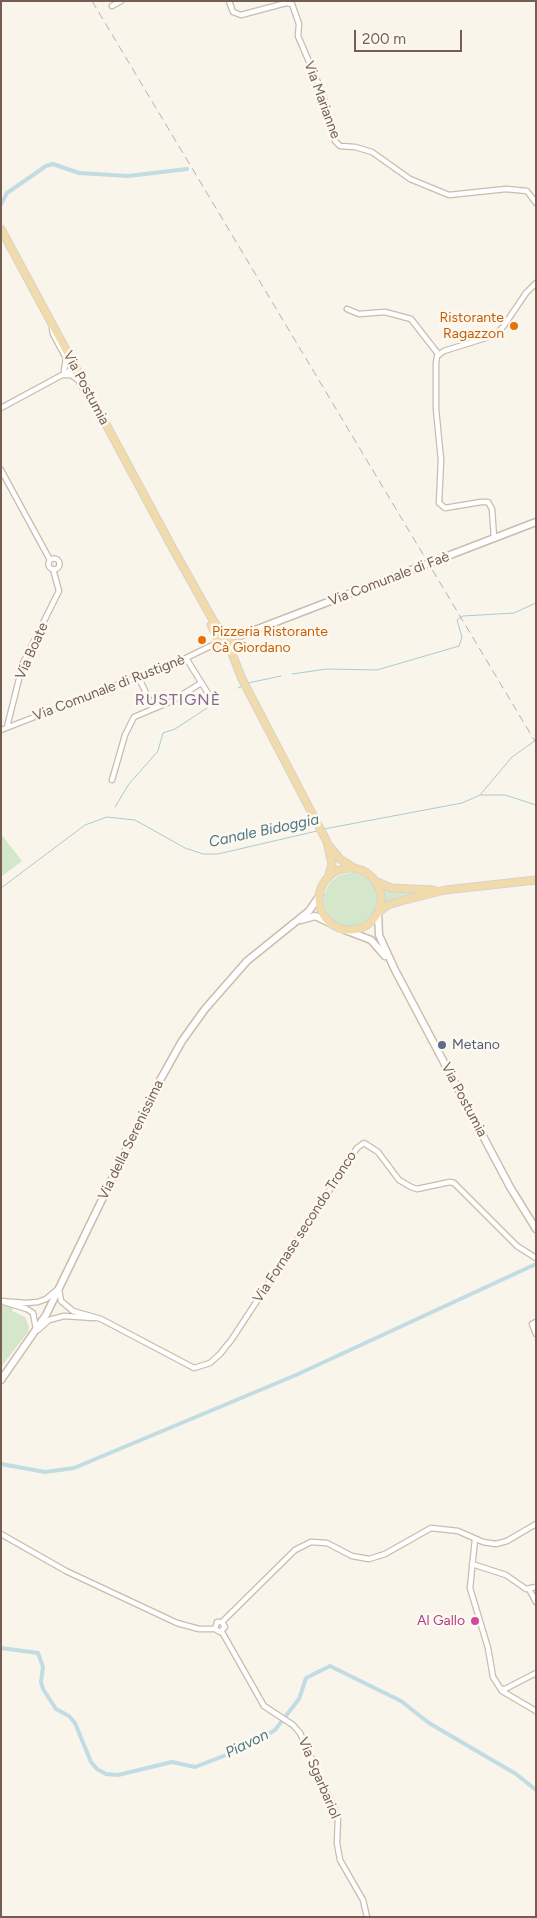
<!DOCTYPE html>
<html>
<head>
<meta charset="utf-8">
<style>
  body { margin:0 }
  #map { position:relative; width:537px; height:1918px; overflow:hidden; background:#faf5ea; font-family:Figtree,sans-serif }
  canvas { display:block }
  .frame { position:absolute; inset:0; border:2px solid #735e50; pointer-events:none }
  .scale { position:absolute; left:354px; top:30px; width:108px; height:22px; box-sizing:border-box; border:2px solid #735e50; border-top:0; padding-left:6px; font-size:15px; line-height:18px; white-space:nowrap; color:#735e50; -webkit-text-stroke:4px #fdf9f1; paint-order:stroke }
</style>
</head>
<body>
<div id="map">
<canvas width="537" height="1918"></canvas>
<div class="frame"></div>
<div class="scale">200 m</div>
</div>
<script>
const ctx = document.querySelector('canvas').getContext('2d');
ctx.lineJoin = 'round';
function fill(path, color) { ctx.fillStyle = color; ctx.fill(path, 'evenodd'); }
const shape = rows => new Path2D(rows.map(r => 'M' + r).join(''));
function trace(path, color, width, dash) { ctx.strokeStyle = color; ctx.lineWidth = width; ctx.lineCap = dash ? 'butt' : 'round'; ctx.setLineDash(dash || []); ctx.stroke(path); }
function drawText(font, color, halo, rows, align = 'center') {
  ctx.font = font + ' Figtree,sans-serif'; ctx.lineWidth = 5; ctx.setLineDash([]); ctx.textBaseline = 'middle'; ctx.strokeStyle = halo; ctx.fillStyle = color; for (const [text, x, y, turn = 0] of rows) {
    ctx.save(); ctx.translate(x, y); ctx.rotate((+turn || 0) * Math.PI / 180); ctx.textAlign = isNaN(turn) ? turn : align; if (halo) ctx.strokeText(text, 0, 0); ctx.fillText(text, 0, 0); ctx.restore();
  }
}
fill(shape([
  [1,834,22,861,1,877],
  '324 900a27 27 0 1 1 54 0a27 27 0 1 1-54 0Z',
  [382,887,432,892,383,906,385,895],
  [1,1304,13,1308,12,1311,25,1317,29,1327,28,1332,1,1367]
]), '#d4e7ca');
trace(shape([
  [292,674,327,669,377,670,459,646,462,637,457,620,463,616,514,613,536,603],
  [248,683,281,676],
  [238,688,242,686],
  [481,795,505,795,536,805],
  [115,807,129,784,158,751,163,733,175,729,207,708],
  [324,829,462,803,480,795,512,757,536,740],
  [1,888,85,825,107,817,135,820,185,848,203,854,218,854,317,831]
]), '#a8cad3', 1);
trace(shape([
  [1,204,7,193,46,166,53,164,79,173,128,176,187,169],
  [1,1464,45,1472,74,1468,296,1375,536,1264],
  [1,1648,38,1653,43,1667,41,1682,43,1689,56,1709,69,1716,75,1723,91,1762,97,1769,106,1774,118,1775,172,1762,195,1767,247,1747,275,1730,299,1699,306,1678,330,1666,401,1701,429,1723,516,1774,536,1790]
]), '#c1dce2', 4);
const street = shape([
  [229,1,233,12,241,15,286,3,292,4,299,24,298,36,322,92,335,141,340,146,355,147,372,152,410,179,449,195,506,189,527,191,536,203],
  [112,6,121,1],
  [347,309,359,314,385,312,411,319,439,355],
  [52,328,53,334,66,358,64,371],
  [63,375,71,375,78,380,95,409],
  [1,408,75,368],
  [1,470,50,560],
  [494,538,492,509,488,502,481,502,445,508,439,503,441,460,436,409,436,363,437,356,444,351,495,335,503,327,526,293,536,283],
  '48.5 564a5.5 5.5 0 1 1 11 0a5.5 5.5 0 1 1-11 0Z',
  [212,647,221,647],
  [186,658,214,703],
  [138,676,153,708],
  [7,727,23,663,59,591,53,569],
  [1,730,186,658,219,642],
  [112,780,125,735,134,717,172,701,201,683],
  [59,1289,61,1301,73,1311,101,1319,194,1368,210,1363,220,1354,232,1339,357,1148,364,1143,378,1152,399,1180,411,1187,417,1189,450,1182,454,1183,517,1246,536,1258],
  [1,1301,26,1303,38,1302,46,1299,58,1289],
  [4,1302,27,1309,33,1313,36,1329],
  [536,1322,532,1324,536,1334],
  [38,1330,49,1320,64,1316,94,1318],
  [1,1534,66,1571,177,1623,199,1629,215,1629,220,1632,225,1627,222,1622],
  [475,1539,470,1588,488,1648,493,1677,502,1691,536,1711],
  [472,1564,506,1575,526,1589,536,1587],
  [529,1589,536,1602],
  [222,1622,295,1550,311,1542,327,1543,352,1556,369,1559,385,1554,431,1528,458,1531,483,1542,496,1544,507,1541,536,1524],
  [215,1629,217,1622,222,1622],
  [222,1632,264,1706,293,1725,300,1733,338,1817,337,1843,340,1860,363,1900,367,1917],
  [501,1689,505,1689,536,1673]
]);
const secondary = shape([
  [228,637,242,635,536,522],
  [378,914,379,935,395,970,510,1187,536,1229],
  [301,920,315,916,330,923],
  [345,930,371,940,385,956],
  [1,1380,46,1315,159,1082,182,1041,205,1009,247,961,309,911,320,895]
]);
const primary = shape([
  [1,229,172,547,214,622,227,637],
  [211,625,219,641],
  '219 642a6 6 0 1 1 12 0a6 6 0 1 1-12 0Z',
  [229,646,242,679,327,842,332,864,328,878],
  [330,847,340,859,356,869],
  '319 899a31 31 0 1 1 62 0a31 31 0 1 1-62 0Z',
  [377,882,391,888,434,890],
  [379,912,388,905,401,901,445,890,536,880]
]);
trace(street, '#c9bcae', 7);
trace(secondary, '#ccbcad', 9);
trace(primary, '#d8d2ce', 9);
trace(street, '#fff', 4.5);
trace(secondary, '#fff', 6);
trace(primary, '#f1dbab', 7);
trace(shape([
  [92,1,536,743]
]), '#b9a9c4', 1, [8, 5]);
for (const [x, y, r, color] of [
  [514,326,5,"#e8710a"],
  [202,640,5,"#e8710a"],
  [442,1045,5,"#5c6f8a"],
  [475,1621,5,"#d1479c"]
]) { const dot = new Path2D(); dot.arc(x, y, r, 0, 2 * Math.PI); ctx.fillStyle = color; ctx.fill(dot); trace(dot, '#fdf9f1', 2); }
drawText('14px', '#735e50', '#fdf9f1', [
  ["Via Marianne",322,100,70],
  ["Via Postumia",86,388,62],
  ["Via Comunale di Faè",389,579,-21],
  ["Via Boate",32,651,-66],
  ["Via Comunale di Rustignè",109,688,-21],
  ["Via Postumia",464,1100,62],
  ["Via della Serenissima",131,1140,-64],
  ["Via Fornase secondo Tronco",305,1227,-57],
  ["Via Sgarbariol",319,1778,67]
]);
drawText('14px', '#c56008', '#fdf9f1', [
  ["Ristorante",504,318],
  ["Ragazzon",504,334],
  ["Pizzeria Ristorante",212,632,"left"],
  ["Cà Giordano",212,648,"left"]
], 'right');
drawText('14px', '#4e5e75', '#fdf9f1', [
  ["Metano",452,1045]
], 'left');
drawText('14px', '#b23c85', '#fdf9f1', [
  ["Al Gallo",465,1621]
], 'right');
drawText('italic 15px', '#4c7783', '#fdf9f1', [
  ["Canale Bidoggia",264,831,-12],
  ["Piavon",247,1744,-26]
]);
ctx.letterSpacing = '1px';
drawText('16px', '#84688e', '#fdf9f1', [
  ["RUSTIGNÈ",178,700]
]);
ctx.letterSpacing = '0px';
</script>
</body>
</html>
